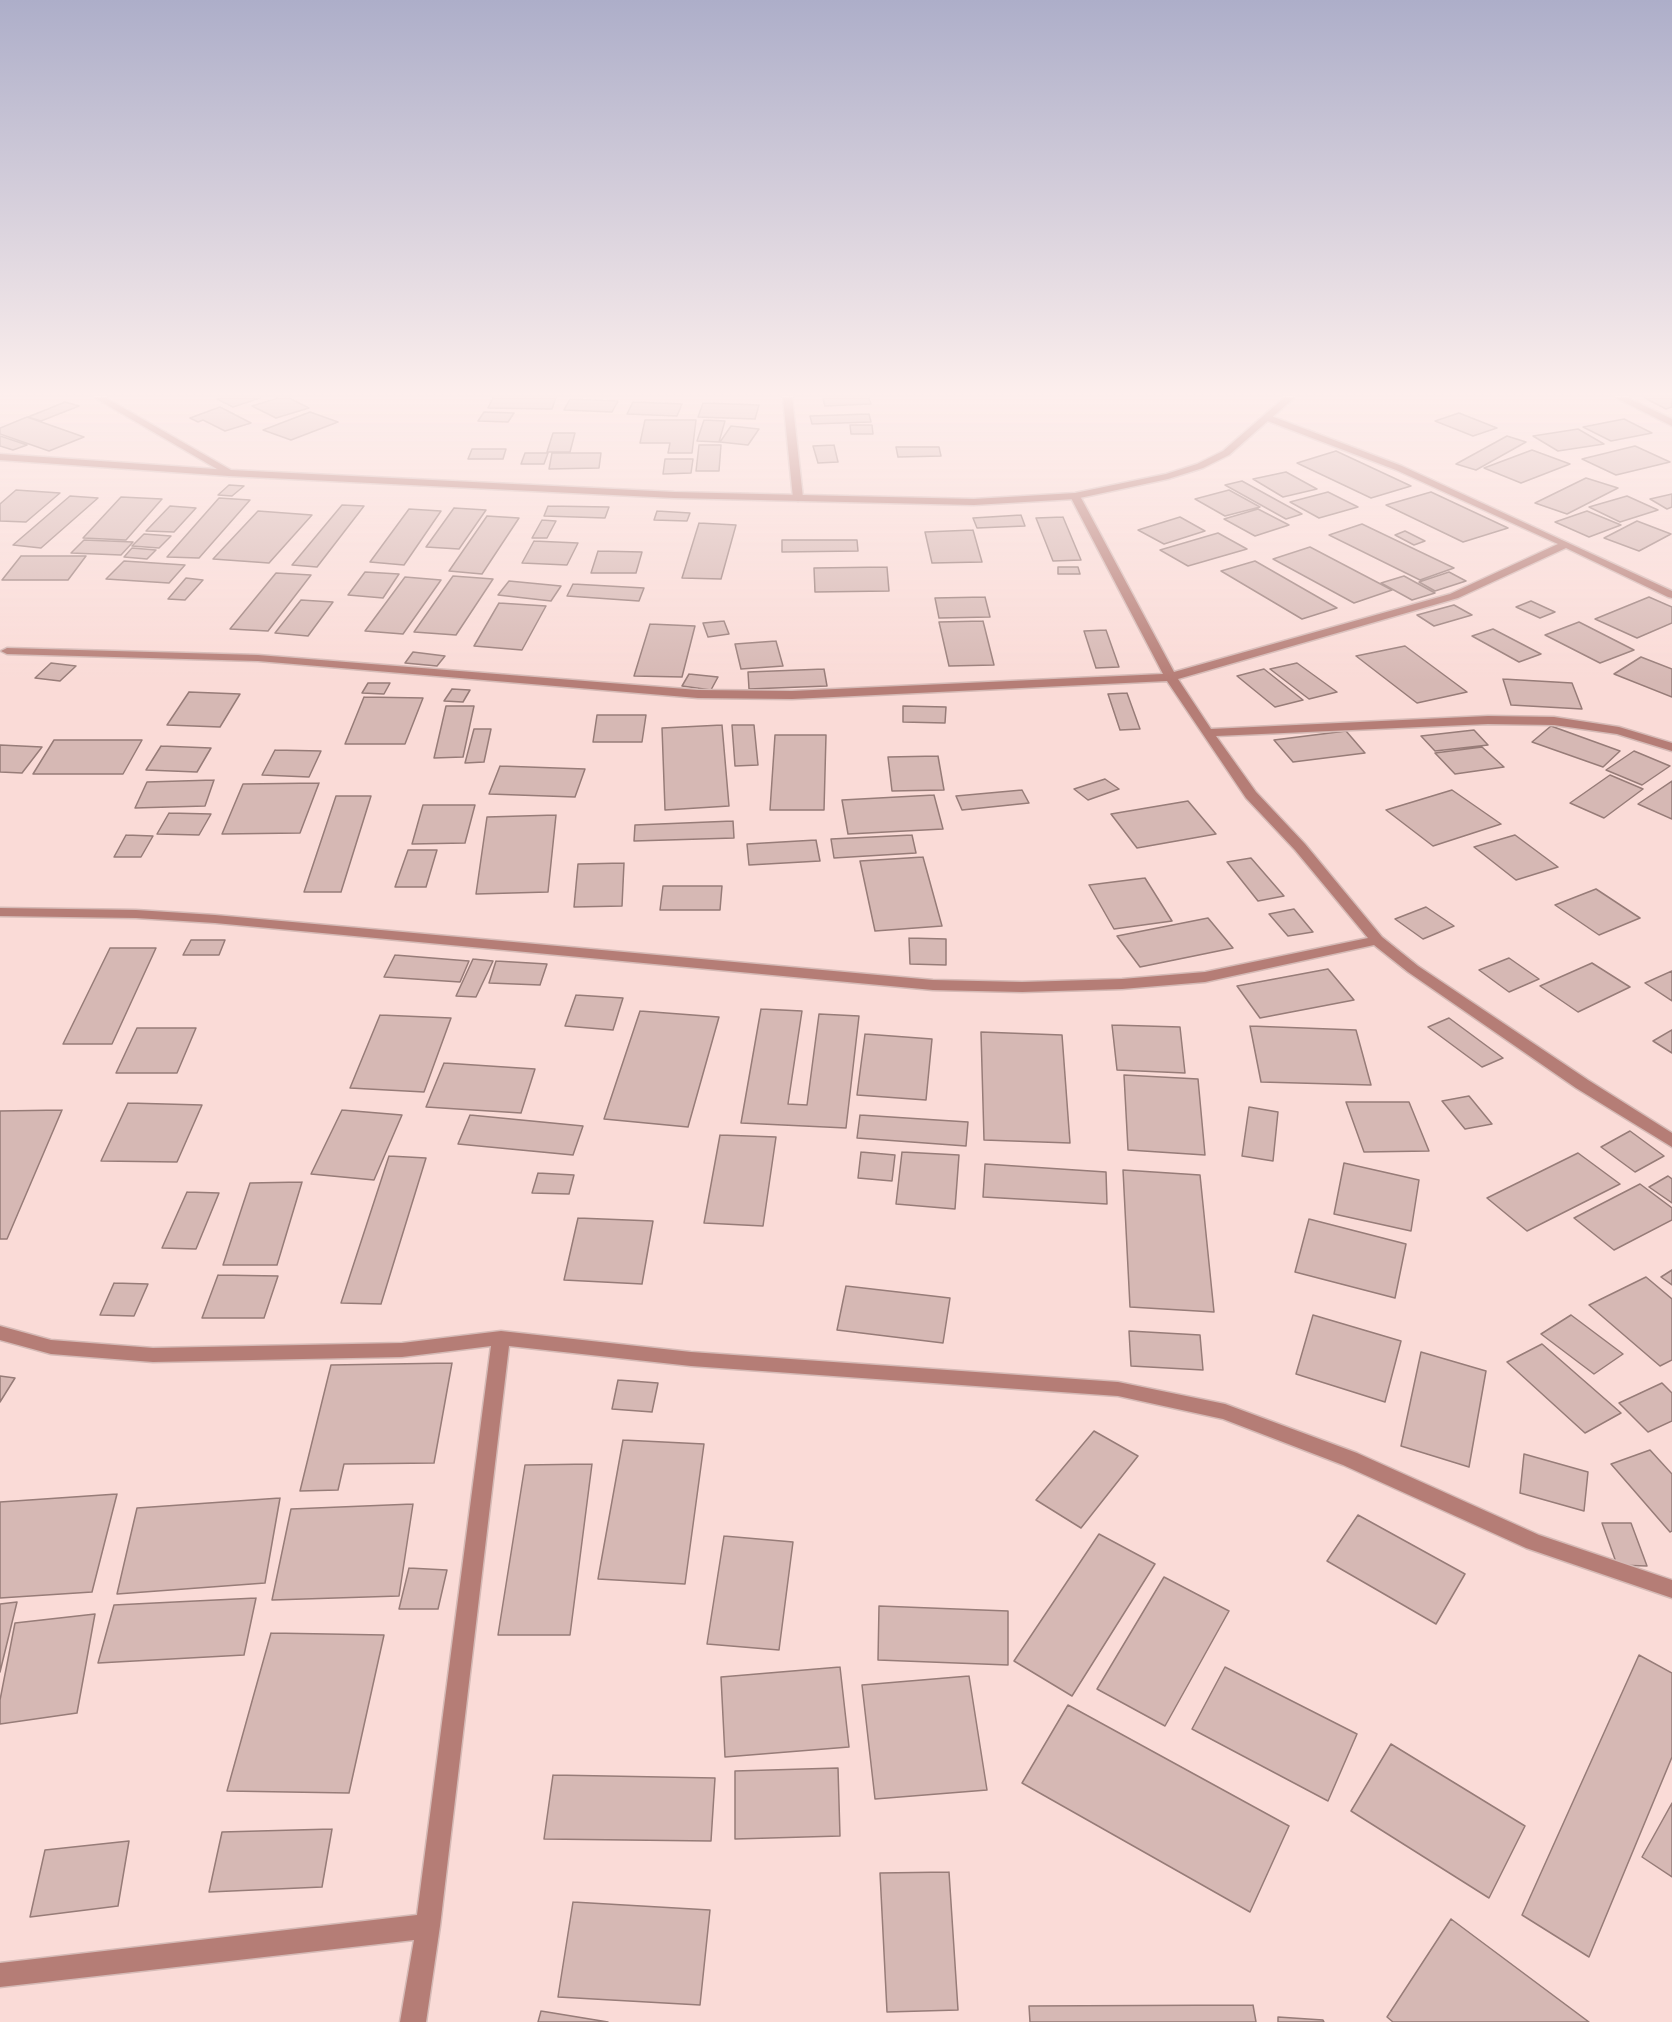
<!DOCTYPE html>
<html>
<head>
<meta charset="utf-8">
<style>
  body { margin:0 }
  canvas { display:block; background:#fadbd7 }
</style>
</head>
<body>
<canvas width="1672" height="2022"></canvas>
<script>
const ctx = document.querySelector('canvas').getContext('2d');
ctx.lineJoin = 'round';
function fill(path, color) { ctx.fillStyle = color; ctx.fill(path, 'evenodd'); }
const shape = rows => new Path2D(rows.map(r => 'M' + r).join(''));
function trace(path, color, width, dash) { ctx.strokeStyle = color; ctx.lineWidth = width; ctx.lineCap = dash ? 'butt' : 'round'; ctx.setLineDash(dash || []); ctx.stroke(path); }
const building = shape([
  [220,398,260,398,233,407,217,399,220,398],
  [278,398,289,398,309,408,276,418,252,406,278,398],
  [493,398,556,398,552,409,488,408,493,398],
  [823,398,869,398,871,404,825,406,823,398],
  [1645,398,1672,398,1672,407,1666,409,1645,398],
  [570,399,618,401,612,412,564,410,570,399],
  [65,402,79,406,41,421,28,417,65,402],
  [633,402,682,404,677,416,627,414,633,402],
  [703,403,759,405,755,419,698,417,703,403],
  [220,407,251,423,225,431,203,420,198,422,190,418,220,407],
  [310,412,338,422,291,440,263,430,310,412],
  [484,412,514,413,508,422,478,421,484,412],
  [1459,413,1497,428,1473,436,1435,421,1459,413],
  [869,414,871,422,812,424,810,416,869,414],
  [27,417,84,437,49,451,0,434,0,428,27,417],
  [1624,419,1652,433,1611,441,1583,427,1624,419],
  [645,420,696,420,692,453,668,453,670,443,640,443,645,420],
  [704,420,725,421,719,442,697,441,704,420],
  [850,425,872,425,873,434,851,434,850,425],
  [731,426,759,429,748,445,720,442,731,426],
  [1578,429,1604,444,1558,451,1533,436,1578,429],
  [553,433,575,433,570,452,547,452,553,433],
  [0,436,27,445,13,450,0,446,0,436],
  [1507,436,1526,442,1476,470,1456,464,1507,436],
  [699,445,721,445,719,471,696,471,699,445],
  [834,445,838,462,818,463,813,446,834,445],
  [1635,446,1670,462,1616,475,1582,459,1635,446],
  [896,447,939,447,941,456,898,457,896,447],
  [472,449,506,449,503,459,468,459,472,449],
  [1532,450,1570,464,1521,483,1484,468,1532,450],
  [1336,451,1411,486,1371,498,1297,463,1336,451],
  [525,453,548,453,544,464,521,464,525,453],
  [552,453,601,453,599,468,549,469,552,453],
  [665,459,693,459,691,473,663,474,665,459],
  [1286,472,1317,489,1283,497,1253,479,1286,472],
  [1586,478,1618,488,1567,514,1535,503,1586,478],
  [1242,481,1302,514,1286,519,1225,485,1242,481],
  [229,485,244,486,232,496,218,495,229,485],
  [16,490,60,493,26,522,0,521,0,504,16,490],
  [1229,490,1260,507,1225,516,1195,499,1229,490],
  [1328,492,1358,507,1319,518,1290,502,1328,492],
  [1431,492,1508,528,1463,542,1386,505,1431,492],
  [1672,494,1672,507,1667,509,1650,499,1672,494],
  [70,496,98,498,41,548,13,545,70,496],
  [1627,496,1658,510,1620,522,1589,507,1627,496],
  [121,497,162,499,126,540,83,538,121,497],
  [219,498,250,500,199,558,167,557,219,498],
  [342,505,364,506,317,567,292,565,342,505],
  [170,506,196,508,174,532,146,531,170,506],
  [548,506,609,507,605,518,544,516,548,506],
  [454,508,486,510,459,549,426,547,454,508],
  [409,509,441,511,404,565,370,562,409,509],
  [1258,509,1289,525,1255,536,1224,519,1258,509],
  [258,511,312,515,269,563,213,559,258,511],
  [657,511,690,513,687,521,654,520,657,511],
  [1587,511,1621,525,1589,537,1555,522,1587,511],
  [1021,515,1025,526,977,528,973,518,1021,515],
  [487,516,519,518,482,574,449,571,487,516],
  [1063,517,1081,560,1053,561,1036,518,1063,517],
  [1180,517,1205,531,1164,544,1138,530,1180,517],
  [542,520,556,521,547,538,532,538,542,520],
  [1637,521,1671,534,1639,551,1604,538,1637,521],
  [699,523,736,525,721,579,682,578,699,523],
  [1362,524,1454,568,1420,580,1329,535,1362,524],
  [973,530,982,562,932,563,925,532,973,530],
  [1405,531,1425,541,1414,545,1395,535,1405,531],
  [1218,533,1247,549,1188,566,1160,550,1218,533],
  [144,534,171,536,159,548,132,546,144,534],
  [84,540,133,542,121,555,71,553,84,540],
  [782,540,857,540,858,551,782,552,782,540],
  [534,541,578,543,567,565,522,563,534,541],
  [1310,547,1392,590,1354,603,1273,559,1310,547],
  [132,548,156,550,147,559,124,557,132,548],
  [598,551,642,552,636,573,591,573,598,551],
  [21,556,86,556,68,580,2,580,21,556],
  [124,561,185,565,169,583,106,579,124,561],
  [1255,561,1337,608,1302,619,1221,571,1255,561],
  [887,567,889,591,815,592,814,568,887,567],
  [1058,567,1078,567,1080,574,1058,574,1058,567],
  [365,572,399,574,383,598,348,595,365,572],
  [1449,572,1466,581,1435,591,1419,582,1449,572],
  [276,573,311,575,268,631,230,629,276,573],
  [453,576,493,579,456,635,414,632,453,576],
  [1404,576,1435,593,1412,600,1381,583,1404,576],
  [405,577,441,580,403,634,365,631,405,577],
  [186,578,203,580,185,600,168,599,186,578],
  [509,581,561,586,551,601,498,595,509,581],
  [573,584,644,588,639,601,567,596,573,584],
  [985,597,990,617,939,618,935,598,985,597],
  [1649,597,1672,607,1672,623,1637,638,1595,619,1649,597],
  [301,600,333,602,308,636,275,633,301,600],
  [1531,601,1555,612,1540,618,1516,607,1531,601],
  [499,603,546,606,522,650,474,646,499,603],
  [1454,605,1472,615,1434,626,1417,615,1454,605],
  [724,621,729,634,708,637,703,623,724,621],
  [983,621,994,665,949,666,939,622,983,621],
  [1579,622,1634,650,1600,663,1545,635,1579,622],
  [650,624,695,626,682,677,634,676,650,624],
  [1493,629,1541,654,1519,662,1472,636,1493,629],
  [1106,630,1119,667,1096,668,1084,631,1106,630],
  [776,641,783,666,741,669,735,644,776,641],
  [1405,646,1467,692,1417,703,1356,656,1405,646],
  [413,652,445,656,437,666,405,663,413,652],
  [1641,657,1672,669,1672,697,1614,674,1641,657],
  [51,663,76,666,60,681,35,678,51,663],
  [1297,663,1337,692,1309,699,1270,669,1297,663],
  [824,669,827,686,749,689,748,672,824,669],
  [1264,669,1303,700,1275,707,1237,676,1264,669],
  [689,674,718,677,711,690,682,686,689,674],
  [1503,679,1572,683,1582,709,1511,705,1503,679],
  [368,683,390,683,384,694,362,693,368,683],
  [452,689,470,690,463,702,444,701,452,689],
  [189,692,240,694,220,727,167,725,189,692],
  [1127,693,1140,729,1120,730,1108,694,1127,693],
  [364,697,423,698,405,744,345,744,364,697],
  [446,706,474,706,463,757,434,758,446,706],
  [903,706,946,707,945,723,903,722,903,706],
  [597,715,646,715,642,742,593,742,597,715],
  [722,725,729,806,665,810,662,728,722,725],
  [732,725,754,725,758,765,735,766,732,725],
  [1551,726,1620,751,1603,767,1532,742,1551,726],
  [474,729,491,729,484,762,465,763,474,729],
  [1474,730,1488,745,1435,751,1421,736,1474,730],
  [1346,731,1365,753,1293,762,1274,740,1346,731],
  [775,735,826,735,824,810,770,810,775,735],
  [54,740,142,740,123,774,33,774,54,740],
  [0,745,42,747,22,773,0,772,0,745],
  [161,746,211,748,197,772,146,770,161,746],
  [1482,747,1504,767,1455,774,1435,753,1482,747],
  [275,750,321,751,309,777,262,775,275,750],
  [1634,751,1670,766,1642,785,1606,770,1634,751],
  [938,756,944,790,892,791,888,757,938,756],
  [500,766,585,769,575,797,489,794,500,766],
  [1610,775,1643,789,1604,818,1570,803,1610,775],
  [1105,779,1119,789,1088,800,1074,789,1105,779],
  [214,780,205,806,135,808,147,782,214,780],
  [1672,781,1672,819,1638,804,1672,781],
  [319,783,300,833,222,834,243,784,319,783],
  [1022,790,1029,803,962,810,956,796,1022,790],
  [1452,790,1501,824,1433,846,1386,810,1452,790],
  [934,795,943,829,848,834,842,800,934,795],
  [336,796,371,796,341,892,304,892,336,796],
  [1188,801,1216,834,1137,848,1111,814,1188,801],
  [423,805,475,805,465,843,412,844,423,805],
  [169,813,211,814,199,835,157,834,169,813],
  [556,815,548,892,476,894,487,817,556,815],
  [733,821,734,838,634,841,635,825,733,821],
  [126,835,153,836,141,857,114,857,126,835],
  [912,835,916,853,834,858,831,839,912,835],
  [1515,835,1558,867,1516,880,1474,847,1515,835],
  [816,840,820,861,749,865,747,844,816,840],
  [408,850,437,850,426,887,395,887,408,850],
  [923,857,942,926,875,931,860,861,923,857],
  [1251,858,1284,896,1258,901,1227,862,1251,858],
  [624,863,622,906,574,907,578,864,624,863],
  [1145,878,1172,921,1114,929,1089,885,1145,878],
  [663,886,722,886,720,910,660,910,663,886],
  [1596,889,1640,918,1599,935,1555,905,1596,889],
  [1426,907,1454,926,1423,939,1395,919,1426,907],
  [1294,909,1313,932,1288,936,1269,914,1294,909],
  [1208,918,1233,948,1140,967,1117,936,1208,918],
  [909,938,946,939,946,965,910,964,909,938],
  [191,940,225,940,219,955,183,955,191,940],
  [110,948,156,948,112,1044,63,1044,110,948],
  [395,955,469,961,460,982,384,977,395,955],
  [1509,958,1539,979,1509,992,1479,970,1509,958],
  [473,959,493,961,476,997,456,996,473,959],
  [496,961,547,964,540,985,489,983,496,961],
  [1592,963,1630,987,1578,1012,1540,986,1592,963],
  [1328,969,1354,1000,1260,1018,1237,986,1328,969],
  [1672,971,1672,1001,1645,983,1672,971],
  [576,995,623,998,613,1030,565,1026,576,995],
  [761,1009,802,1011,788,1104,807,1105,819,1014,859,1016,846,1128,741,1123,761,1009],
  [640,1011,719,1017,688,1127,604,1119,640,1011],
  [380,1015,451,1018,424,1092,350,1088,380,1015],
  [1449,1018,1503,1058,1482,1067,1428,1027,1449,1018],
  [1112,1025,1180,1027,1185,1073,1117,1070,1112,1025],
  [1250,1026,1356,1030,1371,1085,1261,1082,1250,1026],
  [137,1028,196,1028,177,1073,116,1073,137,1028],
  [1672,1030,1672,1053,1653,1041,1672,1030],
  [981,1032,1062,1035,1070,1143,984,1140,981,1032],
  [865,1034,932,1039,926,1100,857,1095,865,1034],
  [444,1063,535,1069,521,1113,426,1107,444,1063],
  [1124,1075,1198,1079,1205,1155,1128,1150,1124,1075],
  [1469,1096,1492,1124,1465,1129,1442,1101,1469,1096],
  [1346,1102,1409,1102,1429,1151,1364,1152,1346,1102],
  [128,1103,202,1105,177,1162,101,1161,128,1103],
  [1249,1107,1278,1112,1273,1161,1242,1156,1249,1107],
  [62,1110,7,1239,0,1239,0,1111,62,1110],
  [342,1110,402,1115,374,1180,311,1174,342,1110],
  [470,1115,583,1126,573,1155,458,1144,470,1115],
  [860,1115,968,1122,966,1146,857,1138,860,1115],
  [1630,1131,1664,1156,1635,1172,1601,1147,1630,1131],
  [720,1135,776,1137,763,1226,704,1223,720,1135],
  [861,1152,895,1155,892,1181,858,1178,861,1152],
  [902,1152,959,1155,955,1209,896,1204,902,1152],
  [1578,1153,1620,1184,1527,1231,1487,1198,1578,1153],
  [389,1156,426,1158,381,1304,341,1303,389,1156],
  [1344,1163,1419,1180,1411,1231,1334,1214,1344,1163],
  [985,1164,1106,1172,1107,1204,983,1197,985,1164],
  [1123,1170,1200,1175,1214,1312,1130,1307,1123,1170],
  [538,1173,574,1175,569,1194,532,1193,538,1173],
  [1668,1176,1672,1179,1672,1203,1649,1187,1668,1176],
  [302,1182,277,1265,223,1265,250,1183,302,1182],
  [1640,1184,1672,1208,1672,1220,1614,1250,1574,1218,1640,1184],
  [187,1192,219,1193,196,1249,162,1248,187,1192],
  [578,1218,653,1221,642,1284,564,1280,578,1218],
  [1309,1219,1406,1244,1395,1298,1295,1272,1309,1219],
  [1672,1270,1672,1285,1661,1277,1672,1270],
  [218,1275,278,1276,264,1318,202,1318,218,1275],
  [1646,1277,1672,1299,1672,1360,1660,1366,1589,1305,1646,1277],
  [114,1283,148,1284,134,1316,100,1315,114,1283],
  [846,1286,950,1298,943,1343,837,1330,846,1286],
  [1313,1315,1401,1341,1385,1402,1296,1374,1313,1315],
  [1571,1315,1623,1354,1594,1374,1541,1334,1571,1315],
  [1129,1331,1200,1335,1203,1370,1131,1366,1129,1331],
  [1542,1344,1621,1413,1585,1433,1507,1362,1542,1344],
  [1421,1352,1486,1371,1469,1467,1401,1446,1421,1352],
  [452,1363,434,1463,344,1464,338,1490,300,1491,331,1365,452,1363],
  [0,1376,15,1378,0,1402,0,1376],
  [618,1380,658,1383,652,1412,612,1409,618,1380],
  [1662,1383,1672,1393,1672,1421,1648,1432,1619,1403,1662,1383],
  [1094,1431,1138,1456,1081,1528,1036,1500,1094,1431],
  [623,1440,704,1444,685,1584,598,1579,623,1440],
  [1650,1450,1672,1474,1672,1531,1670,1532,1611,1464,1650,1450],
  [1524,1454,1588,1472,1584,1511,1520,1493,1524,1454],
  [592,1464,570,1635,498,1635,525,1465,592,1464],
  [117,1494,92,1592,0,1598,0,1502,117,1494],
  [280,1498,265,1583,117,1594,137,1508,280,1498],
  [413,1504,399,1596,272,1600,291,1509,413,1504],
  [1358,1515,1465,1574,1436,1624,1327,1561,1358,1515],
  [1602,1523,1631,1523,1647,1566,1617,1565,1602,1523],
  [1099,1534,1155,1564,1072,1696,1014,1661,1099,1534],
  [724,1536,793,1542,779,1650,707,1644,724,1536],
  [409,1568,447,1570,438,1609,399,1609,409,1568],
  [1164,1577,1229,1611,1165,1726,1097,1689,1164,1577],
  [256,1598,244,1655,98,1663,114,1605,256,1598],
  [17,1602,0,1672,0,1604,17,1602],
  [879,1606,1008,1611,1008,1665,878,1660,879,1606],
  [95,1614,77,1713,0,1724,0,1700,15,1623,95,1614],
  [271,1633,384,1635,349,1793,227,1791,271,1633],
  [1639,1655,1672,1673,1672,1757,1589,1957,1522,1915,1639,1655],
  [840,1667,849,1747,725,1757,721,1677,840,1667],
  [1225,1667,1357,1734,1328,1801,1192,1729,1225,1667],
  [969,1676,987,1790,875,1799,862,1685,969,1676],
  [1068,1705,1289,1826,1250,1912,1022,1783,1068,1705],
  [1391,1744,1525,1826,1489,1898,1351,1811,1391,1744],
  [838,1768,840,1836,735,1839,735,1771,838,1768],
  [553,1775,715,1778,711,1841,544,1839,553,1775],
  [1672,1803,1672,1877,1642,1857,1672,1803],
  [332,1829,322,1887,209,1892,222,1832,332,1829],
  [129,1841,118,1906,30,1917,45,1850,129,1841],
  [949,1872,958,2010,887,2012,880,1873,949,1872],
  [573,1902,710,1910,700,2005,558,1997,573,1902],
  [1451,1919,1589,2022,1393,2022,1387,2017,1451,1919],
  [1253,2005,1256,2022,1030,2022,1029,2006,1253,2005],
  [541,2011,608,2022,538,2022,541,2011],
  [1278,2017,1323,2020,1324,2022,1278,2022,1278,2017]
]);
fill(building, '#d6b8b4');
trace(building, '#977c78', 1.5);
const minor = shape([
  [783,398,792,398,803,498,798,501,793,498,783,398],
  [1616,398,1628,398,1672,419,1672,426,1616,398],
  [1265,416,1271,416,1402,466,1672,591,1672,598,1668,597,1566,548,1458,598,1178,679,1211,729,1488,716,1554,717,1619,727,1672,743,1672,751,1617,734,1554,725,1488,724,1216,736,1256,792,1305,844,1382,937,1418,966,1588,1080,1672,1133,1672,1147,1576,1088,1408,972,1374,945,1205,982,1122,989,1022,992,933,990,215,923,136,918,0,916,0,908,136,910,215,915,933,980,1022,982,1122,979,1205,972,1368,938,1295,850,1246,798,1167,681,792,699,698,698,258,661,7,654,1,651,7,648,258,655,698,690,792,691,1163,674,1070,496,1072,494,1080,496,1174,672,1450,594,1558,544,1396,470,1265,420,1265,416],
  [0,454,229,470,234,473,229,476,0,460,0,454],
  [0,1326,51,1340,153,1348,402,1343,501,1331,691,1352,1118,1382,1225,1404,1357,1453,1539,1535,1672,1580,1672,1598,1526,1548,1343,1465,1223,1419,1118,1396,691,1366,509,1346,440,1926,426,2022,400,2022,414,1940,0,1987,0,1963,417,1915,491,1346,402,1357,153,1362,51,1354,0,1340,0,1326]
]);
const tertiary = shape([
  [95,398,106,398,231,470,674,492,974,499,1075,493,1166,474,1197,464,1223,451,1284,398,1294,398,1229,455,1203,468,1168,479,1075,499,974,505,674,498,229,476,95,398]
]);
trace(minor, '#d5bab6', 3);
trace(tertiary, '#d5bab6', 3);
fill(minor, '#b57d76');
fill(tertiary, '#b57d76');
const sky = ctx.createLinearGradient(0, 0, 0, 681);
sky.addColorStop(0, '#adaec9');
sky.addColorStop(0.58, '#fdefed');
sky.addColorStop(1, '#fdefed00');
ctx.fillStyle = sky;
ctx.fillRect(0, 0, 1672, 681);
</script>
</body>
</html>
